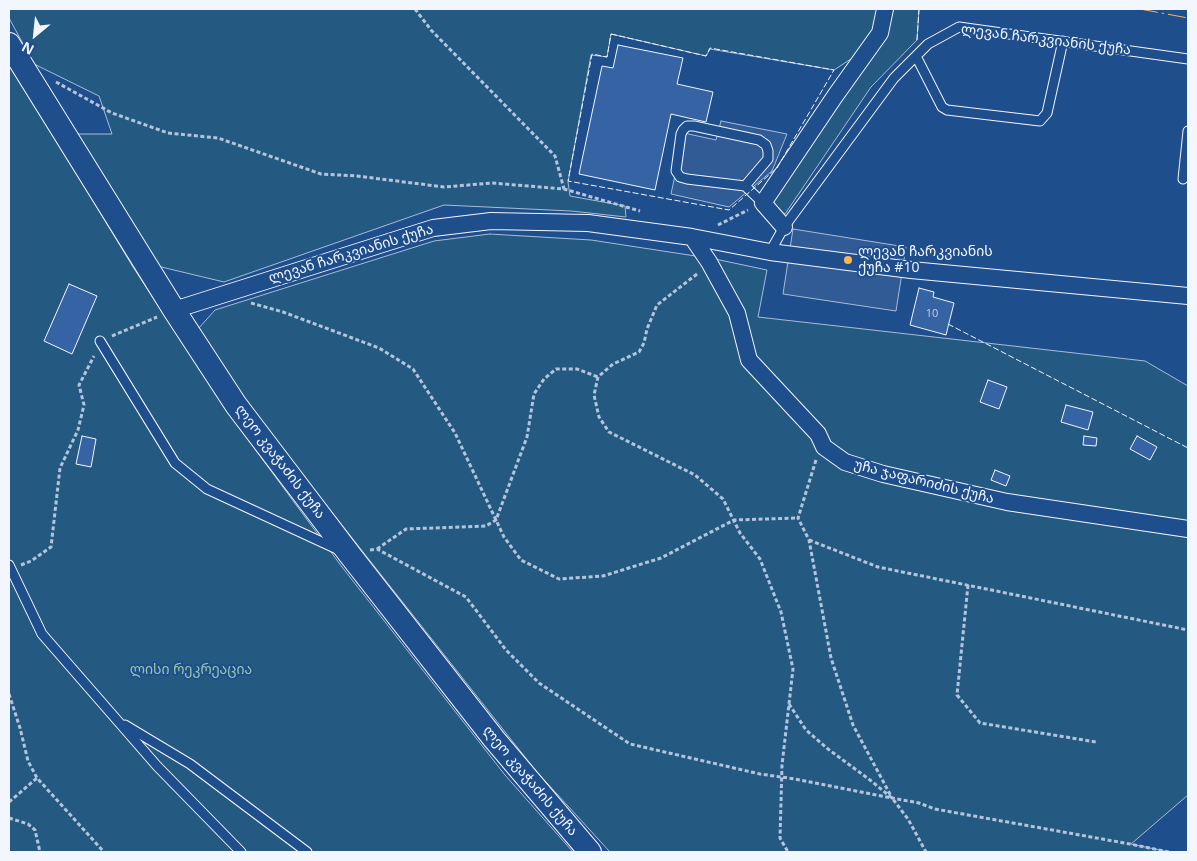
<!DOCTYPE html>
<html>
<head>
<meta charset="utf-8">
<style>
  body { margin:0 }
  #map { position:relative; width:1197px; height:861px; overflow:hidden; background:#1f4e8c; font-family:"Open Sans",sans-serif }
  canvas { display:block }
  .frame { position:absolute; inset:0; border:10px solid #f2f6ff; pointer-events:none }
  .north { position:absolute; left:10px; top:10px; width:50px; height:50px; -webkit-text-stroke:4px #1f4e8c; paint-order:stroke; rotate:208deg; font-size:14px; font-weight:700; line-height:20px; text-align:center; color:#f2f6ff }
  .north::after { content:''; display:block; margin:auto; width:18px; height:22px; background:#f2f6ff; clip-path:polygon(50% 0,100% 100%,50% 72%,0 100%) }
</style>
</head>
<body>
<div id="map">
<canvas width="1197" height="861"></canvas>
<div class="frame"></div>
<div class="north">N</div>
</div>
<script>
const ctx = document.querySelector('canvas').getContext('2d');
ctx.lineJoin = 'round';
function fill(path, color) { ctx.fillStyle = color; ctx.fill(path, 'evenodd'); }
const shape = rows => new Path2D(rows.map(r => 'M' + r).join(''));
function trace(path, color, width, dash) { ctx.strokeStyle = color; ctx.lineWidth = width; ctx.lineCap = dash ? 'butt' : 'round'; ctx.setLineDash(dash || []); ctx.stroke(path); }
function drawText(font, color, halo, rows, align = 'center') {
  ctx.font = font + ' "Open Sans","Noto Sans Georgian",sans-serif'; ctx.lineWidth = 4; ctx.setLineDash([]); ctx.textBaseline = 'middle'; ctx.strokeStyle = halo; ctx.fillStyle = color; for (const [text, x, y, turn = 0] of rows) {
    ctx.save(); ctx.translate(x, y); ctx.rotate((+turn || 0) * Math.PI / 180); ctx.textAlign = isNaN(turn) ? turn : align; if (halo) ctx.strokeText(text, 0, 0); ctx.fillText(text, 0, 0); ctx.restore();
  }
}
const green = shape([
  [9,9,919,9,917,40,871,87,785,214,763,203,886,36,834,70,710,49,706,56,611,34,607,57,591,55,568,182,570,196,625,206,626,217,571,211,444,205,224,282,153,265,75,134,112,134,99,96,34,64,9,18,9,9],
  [9,62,133,267,226,410,342,567,505,775,573,852,9,852,9,62],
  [490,234,591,240,715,259,767,270,758,317,1145,361,1188,386,1188,795,1131,844,1169,852,610,852,536,771,367,557,244,400,198,329,215,310,434,241,490,234]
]);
fill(green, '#245a82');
trace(green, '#a8bbd7', 1);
const parking = shape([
  [721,121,787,134,772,171,729,207,671,194,684,133,716,140,721,121],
  [793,229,906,247,896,311,783,294,793,229]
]);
fill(parking, '#305b95');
trace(parking, '#a8bbd7', 1);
const building = shape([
  [618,45,683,58,677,84,713,92,706,122,671,114,655,190,579,174,602,66,613,68,618,45],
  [69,284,97,296,72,354,44,341,69,284],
  [919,288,934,292,933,297,954,303,946,335,910,325,919,288],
  [988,380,1007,387,999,409,980,402,988,380],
  [1066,405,1093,412,1088,430,1061,422,1066,405],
  [82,436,96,439,91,467,76,464,82,436],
  [1084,436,1097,438,1096,446,1083,445,1084,436],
  [1137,436,1157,447,1150,460,1130,449,1137,436],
  [995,470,1010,476,1006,486,991,480,995,470]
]);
fill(building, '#3563a3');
trace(building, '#f2f6ff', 1);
const service = shape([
  [916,56,942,107,947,110,1040,121,1047,113,1063,41],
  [1183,179,1188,131],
  [745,186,768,159,768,151,766,145,759,140,694,126,687,126,683,130,681,134,676,171,680,177,687,179,745,186,763,203],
  [770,252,784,227,894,78,928,44,959,27,1188,59],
  [100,341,175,463,207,489,339,550],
  [9,565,42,634,157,766,241,852],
  [125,725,190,764,307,852]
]);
const minor = shape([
  [784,227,763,203,835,96,880,33,885,9],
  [692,237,709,262,737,313,749,360,818,434,824,447,845,462,883,474,1007,502,1188,529],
  [174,310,433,228,491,221,588,223,692,237,770,252,911,270,1188,296]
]);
const secondary = shape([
  [9,44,174,310,236,405,350,555,494,739,590,852]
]);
trace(service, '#f2f6ff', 11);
trace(minor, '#f2f6ff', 18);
trace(secondary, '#f2f6ff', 24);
trace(shape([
  [415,9,431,30,555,156,564,189],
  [56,82,112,113,168,133,218,138,321,174,357,176,444,187,492,183,564,189,640,211],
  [718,225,748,210],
  [697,274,657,305,647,329,644,343,639,352,613,364,598,377,594,395,599,417,609,432,695,475,723,499,740,533,760,559,781,612,793,669,782,765,780,838,788,852],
  [251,303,283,312,379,348,413,369,455,433,504,537,521,560,559,579,603,576,661,558,734,520,798,518],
  [112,336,157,317],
  [816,460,798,518,809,540,831,658,853,725,892,798,919,803,935,809,1130,844,1169,852],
  [809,540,878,567,1188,630],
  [377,549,406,529,486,526,496,520,527,437,534,394,544,379,556,369,577,369,598,377],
  [370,550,377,549,466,597,506,650,539,683,630,744,760,774,795,779,892,798],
  [21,565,31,561,51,547,60,468,78,430,84,405,79,385,94,356],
  [968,585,957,695,980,723,1096,742],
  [9,694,20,728,28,761,37,778,104,852],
  [789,704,806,730,828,749,870,780,892,798,908,819,926,852],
  [9,802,37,778],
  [9,818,28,824,35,830,40,852]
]), '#b3c4dc', 3, [4, 2.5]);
trace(service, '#1f4e8c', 9);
trace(minor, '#1f4e8c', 16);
trace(secondary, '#1f4e8c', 22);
trace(shape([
  [611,34,706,56,710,48,834,70,777,168,729,210,568,181,592,54,607,57,611,34],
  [917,40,919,9],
  [948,324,1188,448]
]), '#f2f6ff', 1, [6, 2.5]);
trace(shape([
  [1140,9,1188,18]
]), '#ffb74d', 1, [18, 4, 2.5, 4]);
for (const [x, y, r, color] of [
  [848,260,5,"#ffb74d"]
]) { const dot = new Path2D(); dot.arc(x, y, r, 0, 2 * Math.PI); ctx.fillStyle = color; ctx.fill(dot); trace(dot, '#1f4e8c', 2); }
drawText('11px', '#c3d1e8', null, [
  ["10",932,314]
]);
drawText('14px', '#f2f6ff', '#1f4e8c', [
  ["ლევან ჩარკვიანის ქუჩა",1046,40,7],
  ["ლევან ჩარკვიანის ქუჩა",351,254,-17],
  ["ლეო კვაჭაძის ქუჩა",280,462,53],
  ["უჩა ჯაფარიძის ქუჩა",924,482,14],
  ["ლეო კვაჭაძის ქუჩა",530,781,50]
]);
drawText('14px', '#f2f6ff', '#1f4e8c', [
  ["ლევან ჩარკვიანის",858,252],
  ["ქუჩა #10",858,268]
], 'left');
drawText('14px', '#97c8a6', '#1f4e8c', [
  ["ლისი რეკრეაცია",191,670]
]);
</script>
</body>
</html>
